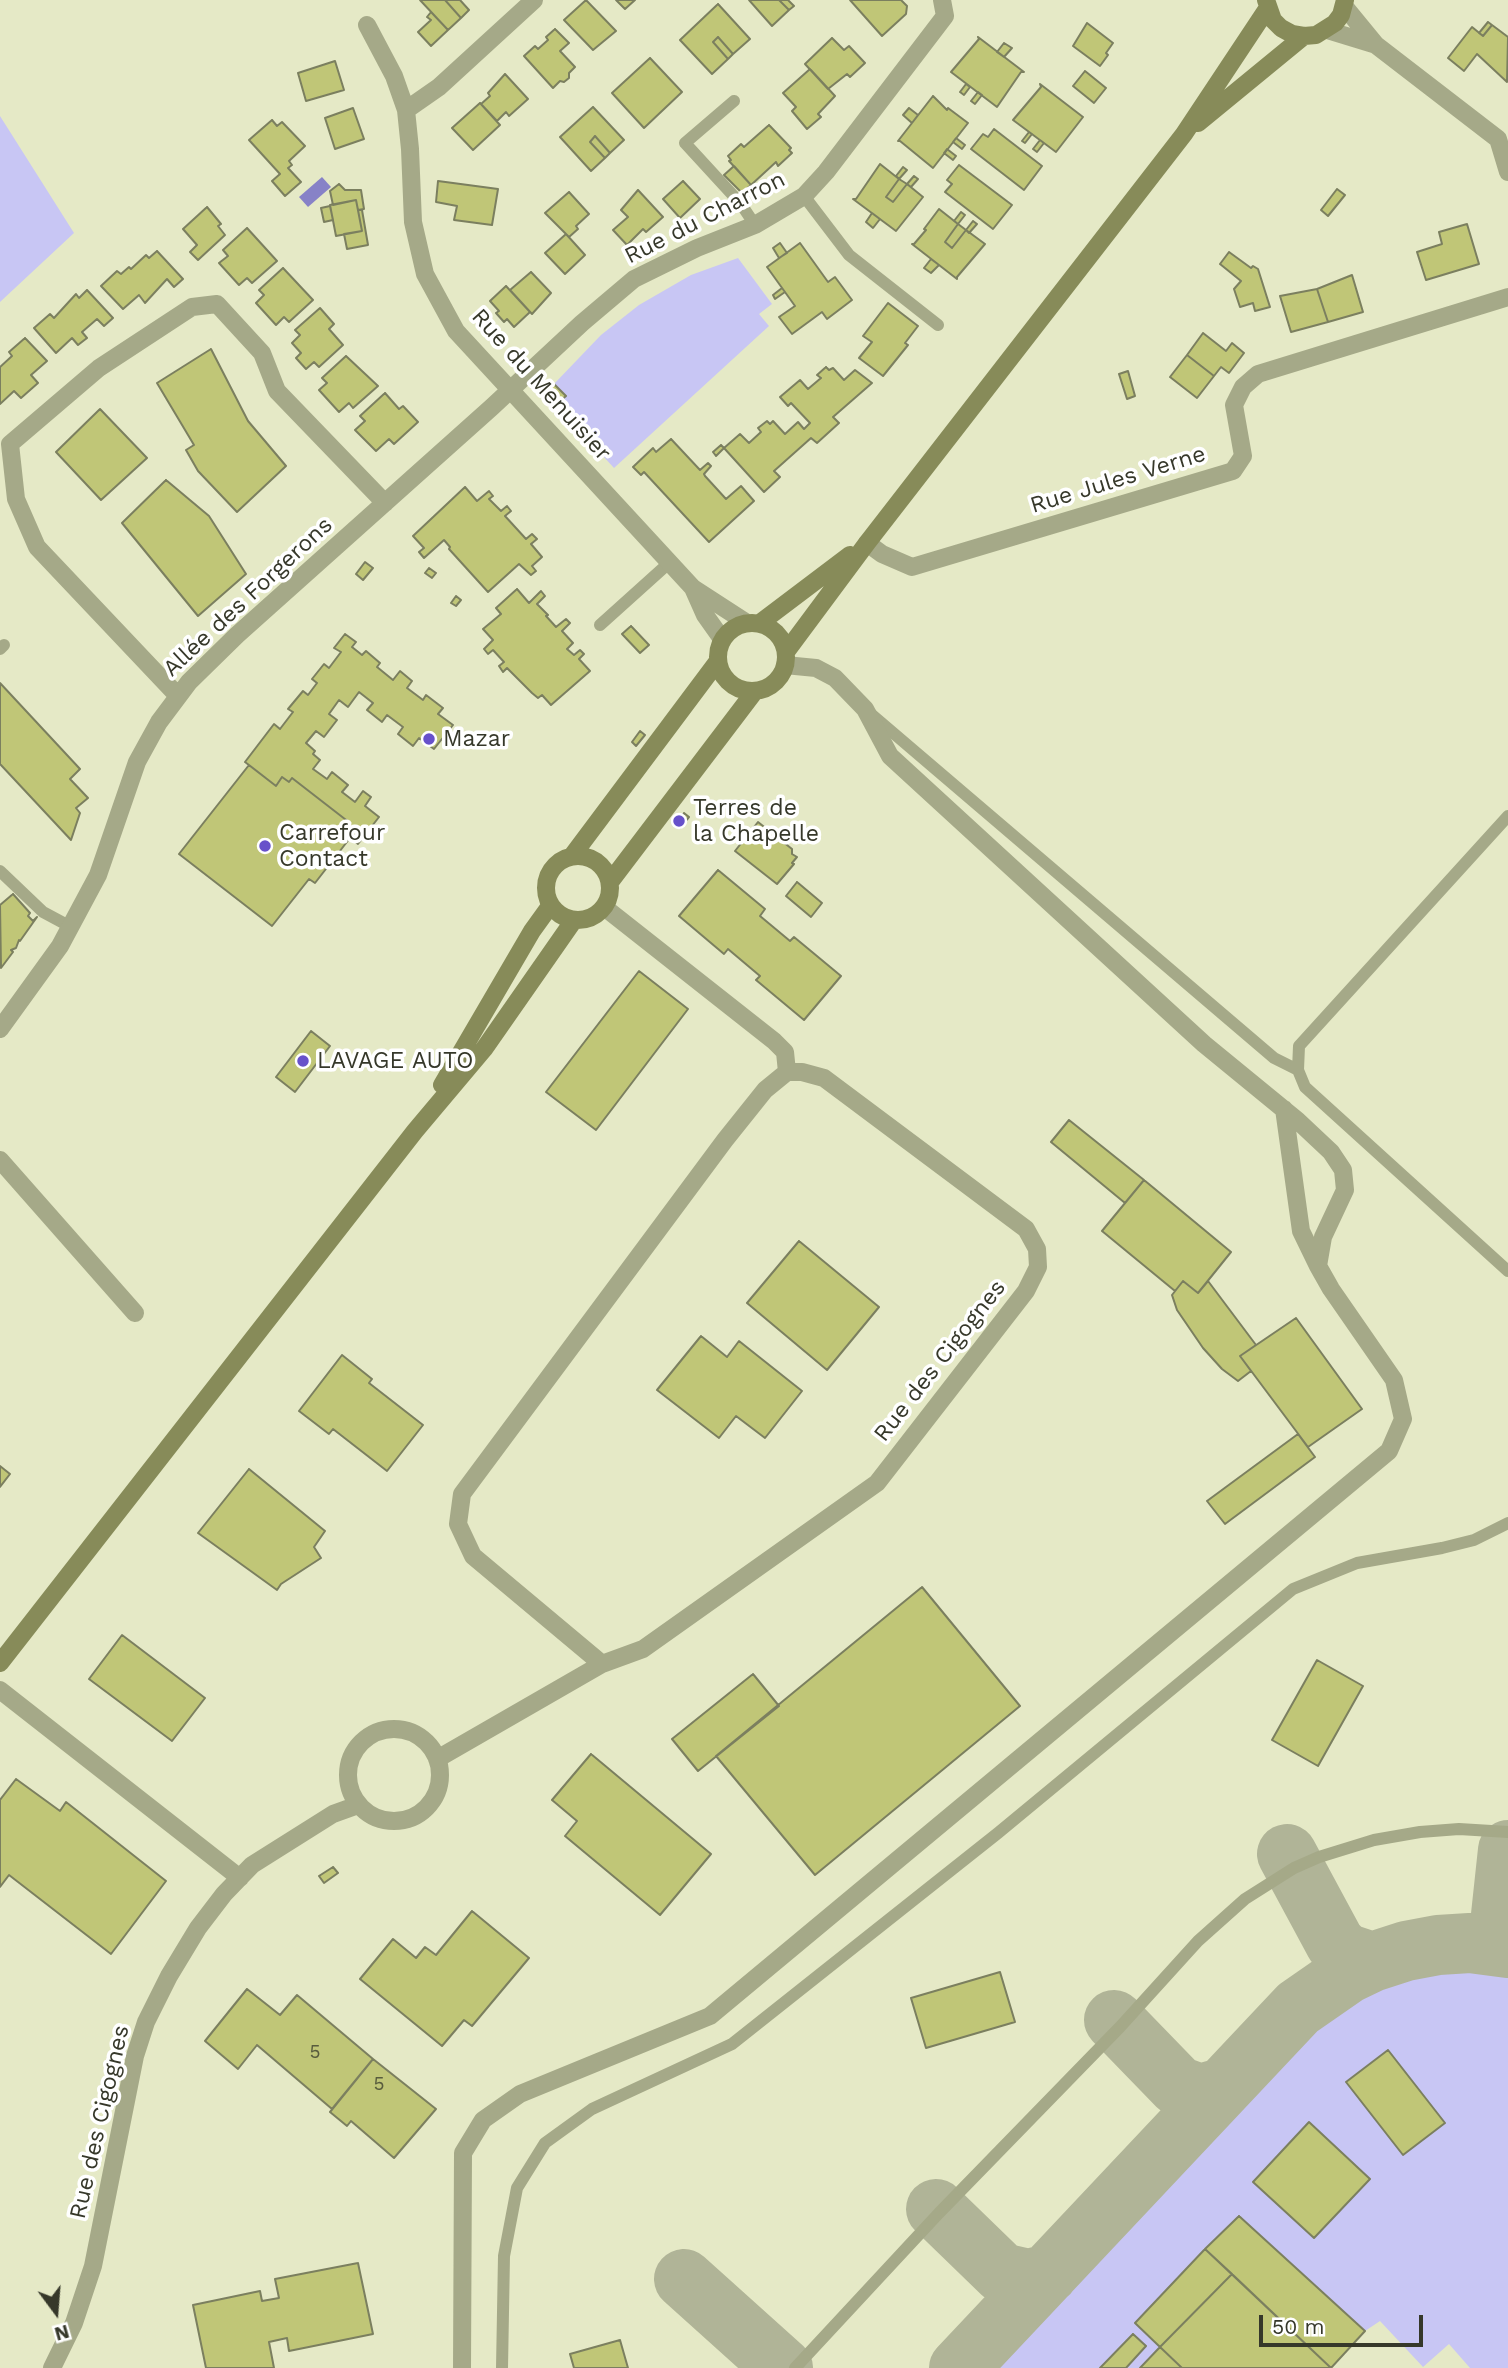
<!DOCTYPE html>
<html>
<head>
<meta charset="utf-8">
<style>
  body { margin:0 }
  #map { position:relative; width:1508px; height:2368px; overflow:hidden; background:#e5e9c6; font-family:"Work Sans",sans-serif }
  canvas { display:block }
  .north { position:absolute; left:21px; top:2277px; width:70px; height:70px; -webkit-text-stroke:5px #fff; paint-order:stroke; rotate:164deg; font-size:19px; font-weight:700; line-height:28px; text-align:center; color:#36382a }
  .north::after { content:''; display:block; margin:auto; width:24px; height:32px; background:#36382a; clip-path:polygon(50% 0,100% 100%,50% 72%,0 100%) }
  .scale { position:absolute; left:1259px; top:2315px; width:164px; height:32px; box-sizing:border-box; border:4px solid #36382a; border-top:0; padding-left:9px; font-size:21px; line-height:24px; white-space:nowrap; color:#36382a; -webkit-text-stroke:5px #fff; paint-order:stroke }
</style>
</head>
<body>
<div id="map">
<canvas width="1508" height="2368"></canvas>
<div class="north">N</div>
<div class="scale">50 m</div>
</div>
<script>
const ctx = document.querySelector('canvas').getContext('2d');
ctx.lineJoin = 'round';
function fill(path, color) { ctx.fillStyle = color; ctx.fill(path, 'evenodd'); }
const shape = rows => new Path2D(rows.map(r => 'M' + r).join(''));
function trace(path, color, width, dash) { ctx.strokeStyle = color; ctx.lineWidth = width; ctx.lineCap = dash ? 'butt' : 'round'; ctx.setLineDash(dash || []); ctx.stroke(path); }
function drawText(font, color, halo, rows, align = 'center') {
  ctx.font = font + ' "Work Sans",sans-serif'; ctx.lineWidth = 7; ctx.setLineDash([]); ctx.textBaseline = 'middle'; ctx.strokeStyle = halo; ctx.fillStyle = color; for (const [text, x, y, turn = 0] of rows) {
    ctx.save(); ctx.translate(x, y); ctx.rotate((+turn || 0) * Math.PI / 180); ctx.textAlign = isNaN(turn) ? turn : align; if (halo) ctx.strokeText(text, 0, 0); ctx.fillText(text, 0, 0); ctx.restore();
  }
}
fill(shape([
  [0,116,74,233,0,302],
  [738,258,772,304,759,314,769,326,614,468,560,409,559,402,565,396,554,384,601,335,639,305,691,275],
  [1463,1966,1508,1972,1508,2368,1470,2368,1449,2344,1423,2367,1380,2321,1365,2331,1239,2216,1135,2323,1160,2347,1140,2368,987,2368,1215,2128,1303,2033,1354,1992,1390,1974]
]), '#c8c6f4');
fill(shape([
  [322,177,331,187,308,207,299,197]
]), '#8782c7');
trace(shape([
  [1508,1850,1501,1915,1508,1935],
  [1287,1854,1335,1943,1345,1953,1372,1962],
  [1114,2020,1178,2086,1200,2094,1222,2088],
  [936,2209,1002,2273,1028,2279,1048,2274],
  [684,2279,783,2368],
  [959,2368,1298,2008,1347,1974,1372,1962,1406,1951,1438,1945,1470,1943,1508,1948]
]), '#b0b497', 60);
const building = shape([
  [420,0,445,0,461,18,448,30,420,0],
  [445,0,460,0,469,10,461,18,445,0],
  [586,0,616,31,593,50,564,20,586,0],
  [616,0,635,0,625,9,616,0],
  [749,0,779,0,789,10,772,26,749,0],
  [779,0,788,0,794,6,789,10,779,0],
  [850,0,901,0,907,6,906,14,882,36,850,0],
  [718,4,750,39,733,54,718,37,713,42,728,59,712,74,680,40,718,4],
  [431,12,448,30,431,46,418,32,431,20,427,17,431,12],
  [1488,22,1492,25,1483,36,1479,33,1488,22],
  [1087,23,1113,43,1106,53,1108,55,1100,66,1073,46,1087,23],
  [1492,25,1508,37,1507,82,1477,54,1464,71,1448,58,1472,27,1483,36,1492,25],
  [555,29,569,43,560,51,575,67,569,73,569,78,564,82,560,81,553,88,524,56,535,46,538,49,548,40,546,37,555,29],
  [718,37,733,54,728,59,713,42,718,37],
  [978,37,1024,72,1021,72,997,107,951,72,979,39,978,37],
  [832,38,844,50,849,46,865,63,850,77,847,74,828,89,805,64,832,38],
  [1004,43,1012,48,1004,57,997,52,1004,43],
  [650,58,682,92,644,128,612,93,650,58],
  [335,61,344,90,306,101,298,73,335,61],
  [810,69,835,96,818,114,821,117,807,129,792,111,796,107,783,93,810,69],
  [1085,71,1106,88,1094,103,1073,86,1085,71],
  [505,74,528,99,509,116,506,112,497,121,481,104,490,96,488,93,505,74],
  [966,84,970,87,964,95,960,92,966,84],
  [1040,84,1083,117,1056,152,1013,120,1041,87,1040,84],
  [978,92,982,95,975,104,971,101,978,92],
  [933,96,947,110,948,108,968,123,933,168,900,141,898,141,933,96],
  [480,103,500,125,473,150,452,128,480,103],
  [593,107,624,140,610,153,595,136,590,142,605,158,591,171,560,137,593,107],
  [353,108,364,139,335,149,325,118,353,108],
  [909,108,918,115,912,123,903,115,909,108],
  [272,120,277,126,282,122,305,146,289,161,292,165,288,168,301,182,285,196,272,181,280,174,249,140,272,120],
  [769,125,791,148,789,150,792,153,778,166,776,162,751,185,729,161,731,160,728,156,741,144,744,147,769,125],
  [994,129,1042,166,1024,190,971,149,983,134,988,137,994,129],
  [1029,132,1032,134,1025,143,1022,141,1029,132],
  [595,136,610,153,605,158,590,142,595,136],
  [956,138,965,145,962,149,953,142,956,138],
  [1040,140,1044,143,1037,152,1033,149,1040,140],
  [947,149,956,156,953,160,944,153,947,149],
  [880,164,899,179,886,197,893,202,907,184,923,197,896,231,853,199,856,199,880,164],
  [959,165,1012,205,993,229,945,192,952,184,947,180,959,165],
  [734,166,751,185,742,193,724,175,734,166],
  [903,167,907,170,899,179,896,176,903,167],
  [914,176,918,179,911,187,907,184,914,176],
  [899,179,907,184,893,202,886,197,899,179],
  [438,181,498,189,492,225,454,220,457,206,436,202,438,181],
  [683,181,700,199,680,218,663,199,683,181],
  [339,184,345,190,361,190,364,209,358,210,356,200,333,205,330,191,339,184],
  [1337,189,1345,195,1328,216,1321,210,1337,189],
  [638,190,663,217,646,232,643,229,627,245,613,230,628,217,621,210,638,190],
  [569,192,589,214,576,226,578,229,569,237,545,213,569,192],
  [356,200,362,231,336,236,330,205,356,200],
  [330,206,333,220,324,222,321,208,330,206],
  [207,207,221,224,218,226,225,235,198,260,190,252,197,245,183,229,207,207],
  [939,209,958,224,945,242,952,248,966,230,985,244,957,277,957,279,912,244,914,244,926,230,924,229,939,209],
  [358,210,362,210,368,245,347,249,344,234,362,231,358,210],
  [961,212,965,215,958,224,954,221,961,212],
  [872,213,880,219,873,228,866,222,872,213],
  [973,221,977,224,969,233,966,230,973,221],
  [958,224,966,230,952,248,945,242,958,224],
  [1467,224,1479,264,1426,280,1417,252,1442,244,1439,232,1467,224],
  [247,228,277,261,252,283,247,278,239,285,219,263,228,256,223,250,247,228],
  [566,234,585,255,565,274,545,253,566,234],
  [780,243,787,253,779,258,773,248,780,243],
  [800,243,828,282,835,277,852,300,827,319,822,312,792,334,779,317,795,306,767,267,800,243],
  [157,251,183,279,174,287,167,279,145,303,139,295,123,309,101,286,117,271,121,274,129,267,131,269,146,255,149,258,157,251],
  [1229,252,1251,268,1253,266,1258,269,1270,307,1255,311,1253,303,1240,307,1234,289,1241,281,1220,264,1229,252],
  [931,259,939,265,931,273,924,268,931,259],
  [283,268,313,300,289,322,284,317,276,325,256,303,264,295,259,290,283,268],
  [531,272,551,293,532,314,510,290,531,272],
  [1352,275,1363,312,1328,322,1317,289,1352,275],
  [506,286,530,312,514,327,507,319,504,322,496,313,499,311,490,301,506,286],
  [782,288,785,292,775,299,773,295,782,288],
  [1317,289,1328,322,1291,332,1280,296,1317,289],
  [87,290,113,318,104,326,97,319,82,332,87,338,78,345,72,338,56,353,34,328,50,314,54,318,76,294,79,298,87,290],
  [888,303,918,326,905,343,908,345,883,376,859,358,872,342,863,336,888,303],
  [320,308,334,324,329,329,343,345,319,367,314,362,306,369,296,358,301,353,292,343,300,335,295,330,320,308],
  [1203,333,1226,351,1232,343,1244,353,1229,373,1221,367,1214,376,1187,355,1203,333],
  [25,338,47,361,31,375,38,383,21,398,14,391,0,404,0,367,12,356,9,352,25,338],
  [211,349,248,421,286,466,237,512,198,471,186,450,194,445,157,383,211,349],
  [1187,355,1214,376,1197,398,1170,377,1187,355],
  [346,356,378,386,353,408,349,403,339,412,319,390,327,383,322,378,346,356],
  [826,367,829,370,833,368,844,380,855,370,872,383,833,417,839,423,817,443,811,438,774,471,780,477,764,492,724,448,740,434,749,443,761,432,758,428,767,421,770,424,773,421,785,434,798,422,804,429,810,423,791,403,788,406,780,397,800,380,808,389,821,378,817,375,826,367],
  [1128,371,1135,396,1127,399,1119,374,1128,371],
  [554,384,566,396,559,402,548,390,554,384],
  [385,393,399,409,403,406,418,422,394,444,389,439,376,451,355,430,365,421,360,416,385,393],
  [100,409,147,458,101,500,56,452,100,409],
  [671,439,700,470,708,463,711,466,704,474,705,476,726,499,741,486,754,501,709,542,644,472,641,475,633,467,653,448,656,452,671,439],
  [721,445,724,448,716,456,713,452,721,445],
  [166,480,209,516,246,574,198,616,122,523,166,480],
  [465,487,477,501,489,491,493,496,489,499,501,511,507,506,511,511,505,516,526,539,532,534,537,539,531,544,542,557,532,566,536,571,531,575,519,564,488,592,449,549,450,547,444,540,424,558,419,552,424,548,413,536,465,487],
  [365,562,373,568,363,580,356,574,365,562],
  [429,568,436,573,432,578,425,573,429,568],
  [517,589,529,603,541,591,545,596,537,604,548,615,546,616,556,627,566,619,570,623,562,631,573,643,567,649,574,655,580,650,584,654,579,659,590,671,551,705,542,695,538,698,532,693,507,668,503,672,499,666,504,662,493,650,488,654,484,649,493,640,483,629,501,614,496,608,517,589],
  [456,596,461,600,456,606,451,603,456,596],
  [631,626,649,645,640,653,622,634,631,626],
  [345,634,356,642,352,647,362,655,366,651,380,663,377,667,393,680,400,671,412,681,407,688,423,700,426,695,443,708,438,714,453,725,434,749,419,738,413,746,398,734,403,727,387,715,382,722,367,710,373,703,359,692,348,707,339,700,329,714,337,720,324,737,316,731,306,743,315,751,313,754,320,760,313,769,327,779,332,772,348,785,342,792,355,802,363,791,371,797,365,806,379,817,358,844,343,832,350,823,292,778,289,782,282,777,276,786,245,762,274,724,280,729,293,712,288,709,303,691,308,695,317,683,312,679,324,664,329,668,341,652,334,648,345,634],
  [0,683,80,769,70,779,88,798,76,808,80,813,71,840,0,764,0,683],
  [640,731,645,735,636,746,632,742,640,731],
  [249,765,276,786,282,777,289,782,292,778,350,823,343,832,350,838,315,883,309,879,272,926,179,854,249,765],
  [684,813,689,817,680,828,676,825,684,813],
  [758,822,792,849,792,854,797,857,792,863,794,864,777,884,735,851,758,822],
  [718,870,765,909,760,916,790,941,794,937,841,976,804,1020,756,980,760,976,728,949,724,954,679,916,718,870],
  [797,882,822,903,811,917,786,896,797,882],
  [13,894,30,913,28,916,33,921,37,917,20,941,19,940,16,948,11,950,13,952,1,968,0,905,13,894],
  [639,971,688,1009,596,1130,546,1092,639,971],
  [311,1031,330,1046,295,1092,276,1077,311,1031],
  [1069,1120,1144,1180,1125,1203,1051,1142,1069,1120],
  [1144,1180,1231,1252,1198,1293,1183,1281,1175,1291,1102,1231,1144,1180],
  [799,1241,879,1307,827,1370,747,1303,799,1241],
  [1183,1281,1198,1293,1208,1281,1256,1345,1240,1356,1251,1371,1238,1381,1222,1369,1203,1348,1177,1310,1172,1295,1183,1281],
  [1296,1318,1362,1409,1308,1447,1240,1356,1296,1318],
  [701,1336,727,1357,739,1341,802,1391,765,1438,736,1416,719,1438,657,1390,701,1336],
  [342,1355,372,1379,369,1383,423,1425,387,1471,333,1429,329,1434,299,1411,342,1355],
  [1298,1434,1315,1457,1225,1524,1207,1501,1298,1434],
  [0,1466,10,1474,0,1487,0,1466],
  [249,1469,325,1531,314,1547,321,1558,281,1584,277,1590,198,1533,249,1469],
  [922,1587,1020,1706,815,1875,716,1756,922,1587],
  [122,1635,205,1698,172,1741,89,1679,122,1635],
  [1317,1660,1363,1686,1318,1766,1272,1740,1317,1660],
  [753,1674,779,1706,698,1771,672,1739,753,1674],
  [591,1754,711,1854,660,1915,565,1836,577,1821,552,1800,591,1754],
  [16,1779,60,1811,66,1802,166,1881,111,1954,9,1875,0,1887,0,1800,16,1779],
  [333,1867,338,1873,324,1883,319,1876,333,1867],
  [472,1911,529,1958,472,2026,464,2020,442,2046,360,1979,393,1939,416,1958,425,1947,436,1955,472,1911],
  [1000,1972,1015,2022,926,2048,911,1998,1000,1972],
  [247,1989,280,2015,297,1995,373,2059,332,2109,257,2045,238,2069,205,2041,247,1989],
  [1388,2050,1445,2123,1403,2155,1346,2082,1388,2050],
  [373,2059,436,2109,394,2158,351,2121,347,2126,330,2112,373,2059],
  [1309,2122,1370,2179,1314,2238,1253,2182,1309,2122],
  [1239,2216,1365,2331,1331,2368,1205,2249,1239,2216],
  [1205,2249,1232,2274,1160,2347,1135,2323,1205,2249],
  [358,2263,373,2334,289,2351,287,2338,269,2342,274,2368,206,2368,193,2305,260,2291,262,2301,279,2298,275,2279,358,2263],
  [1232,2274,1331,2368,1182,2368,1160,2347,1232,2274],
  [1133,2334,1146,2346,1126,2368,1100,2368,1133,2334],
  [620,2340,628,2368,574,2368,570,2354,620,2340],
  [1160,2347,1182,2368,1140,2368,1160,2347]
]);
fill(building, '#c0c677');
trace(building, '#7b7f5f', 2);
trace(shape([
  [734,101,685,143,741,204,755,225],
  [804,196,849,255,938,325],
  [600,625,670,562],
  [0,649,4,645],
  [871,714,1274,1058,1298,1070],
  [1508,816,1299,1046,1298,1070,1305,1087,1508,1271],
  [0,871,43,912,71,927],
  [502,2368,504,2256,517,2188,545,2143,592,2109,732,2044,998,1833,1293,1589,1357,1563,1442,1548,1474,1540,1508,1523],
  [795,2368,939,2213,1120,2027,1198,1941,1245,1899,1294,1868,1319,1857,1374,1840,1420,1832,1459,1829,1508,1832]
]), '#a5a988', 12);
trace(shape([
  [1344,6,1376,45,1498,139,1508,172],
  [367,25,394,76,406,110,410,149,413,222,425,274,456,331,693,588,747,623],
  [1327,30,1376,45],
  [406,110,439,87,534,0],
  [867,543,882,554,912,567,1233,471,1243,456,1234,405,1243,387,1258,374,1508,297],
  [693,588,705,615,722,639],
  [178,696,37,547,16,499,10,444,99,368,192,307,217,304,262,353,277,391,385,503],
  [604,907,774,1041,785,1052,787,1072],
  [0,1029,60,946,98,875,137,762,159,722,189,682,237,635,492,407,582,323,634,279,697,248,755,225,804,196,826,172,945,16,942,0],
  [1284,1109,1301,1231,1318,1266],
  [0,1160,135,1313],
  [0,1690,240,1878],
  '348 1775a46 46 0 1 1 92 0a46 46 0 1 1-92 0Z',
  [437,1759,602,1664,643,1649,877,1483,1026,1291,1038,1267,1037,1249,1026,1229,824,1078,802,1072,787,1072,765,1090,725,1140,462,1494,458,1524,473,1556,602,1664],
  [52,2368,74,2323,93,2266,135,2056,146,2022,169,1976,198,1928,224,1894,252,1865,333,1814,358,1805],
  [462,2368,463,2153,483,2120,520,2094,710,2016,1389,1451,1403,1419,1394,1380,1331,1289,1318,1266,1323,1237,1345,1190,1343,1170,1331,1152,1298,1121,1204,1044,890,756,865,709,835,678,816,668,785,665]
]), '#a5a988', 18);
trace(shape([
  [1266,0,1273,20,1281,28,1292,34,1304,36,1316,35,1335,23,1341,15,1345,0],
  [1198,123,1304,36],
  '718 657a34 34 0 1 1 68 0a34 34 0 1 1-68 0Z',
  [760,623,850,555],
  [786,652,867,543,1184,134,1267,9],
  '546 888a32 32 0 1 1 64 0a32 32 0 1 1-64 0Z',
  [572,856,718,661],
  [610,882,755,691],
  [442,1085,532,931,550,906],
  [0,1663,415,1131,484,1049,574,920]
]), '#878b59', 18);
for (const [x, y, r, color] of [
  [429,739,7,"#6751ca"],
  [679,821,7,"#6751ca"],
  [265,846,7,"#6751ca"],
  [303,1061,7,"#6751ca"]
]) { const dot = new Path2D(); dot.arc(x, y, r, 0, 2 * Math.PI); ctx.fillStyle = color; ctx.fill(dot); trace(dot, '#fff', 2.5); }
drawText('19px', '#585c3d', null, [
  ["5",315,2052],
  ["5",379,2084]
]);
drawText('23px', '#36382a', '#fff', [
  ["Rue du Charron",705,218,-27],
  ["Rue du Menuisier",541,385,48],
  ["Rue Jules Verne",1118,480,-17],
  ["Allée des Forgerons",248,597,-43],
  ["Rue des Cigognes",940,1361,-52],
  ["Rue des Cigognes",100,2122,-77]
]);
drawText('23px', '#36382a', '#fff', [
  ["Mazar",443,739],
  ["Terres de",693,808],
  ["la Chapelle",693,834],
  ["Carrefour",279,833],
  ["Contact",279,859],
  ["LAVAGE AUTO",317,1061]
], 'left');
</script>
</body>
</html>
